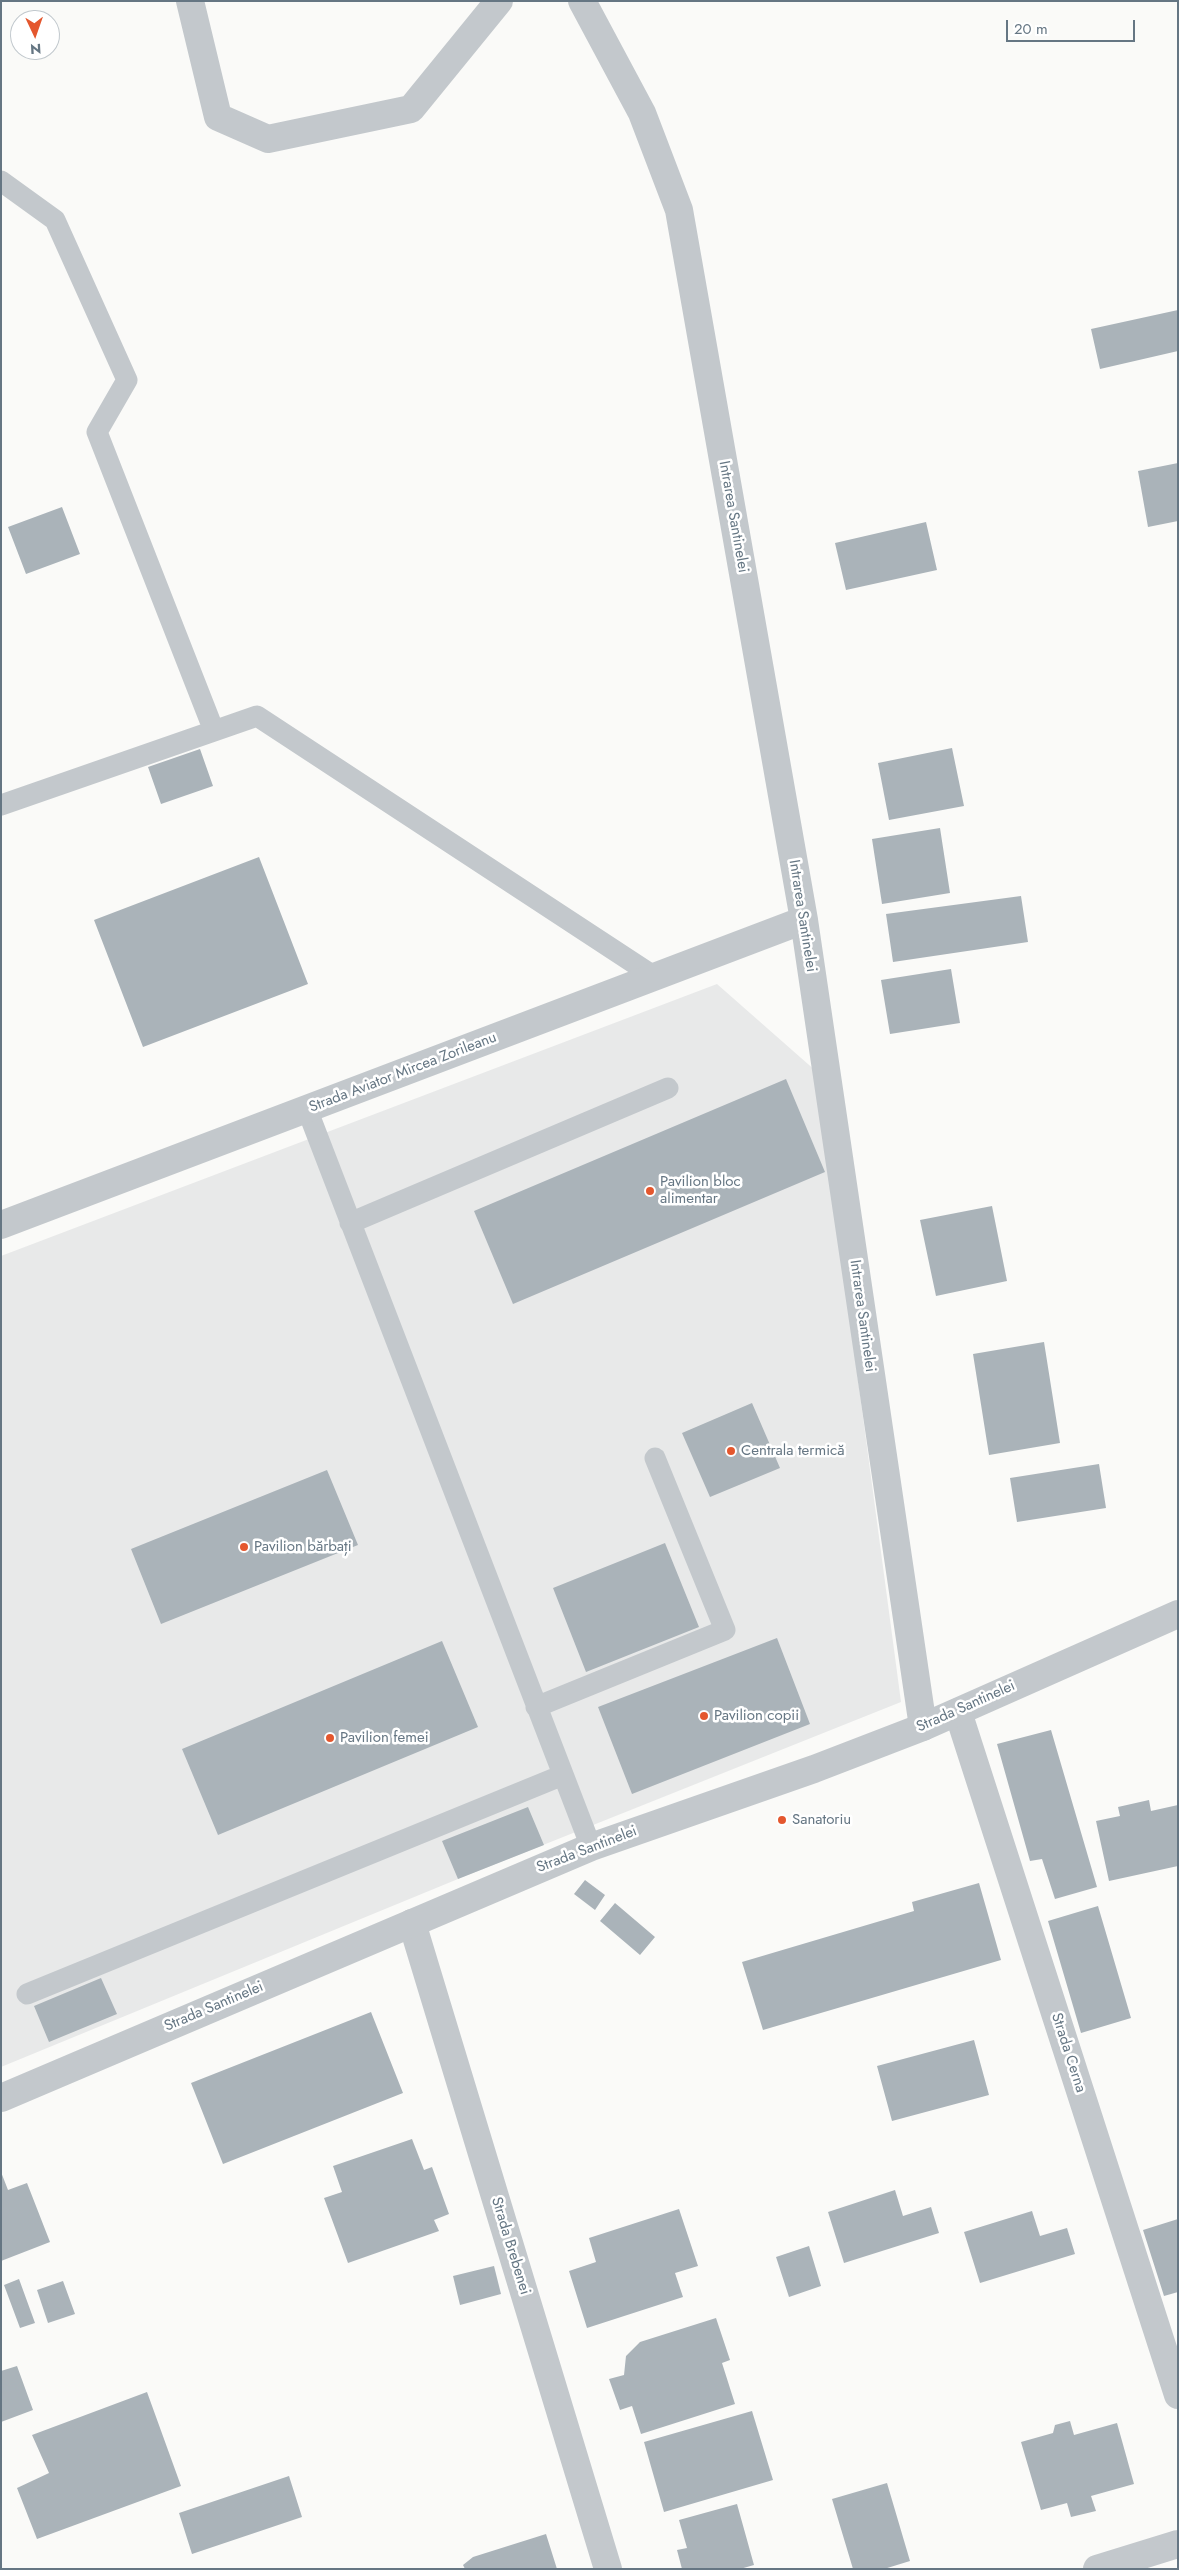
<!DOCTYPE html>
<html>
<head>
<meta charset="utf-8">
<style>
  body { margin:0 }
  #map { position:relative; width:1179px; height:2570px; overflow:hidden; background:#fafaf8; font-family:Jost,sans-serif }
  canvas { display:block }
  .frame { position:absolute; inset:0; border:2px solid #657683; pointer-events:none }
  .north { position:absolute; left:10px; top:10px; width:50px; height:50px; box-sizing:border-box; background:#fff; border:1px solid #c1c8cd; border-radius:50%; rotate:177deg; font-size:14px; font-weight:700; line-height:20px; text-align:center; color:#657683 }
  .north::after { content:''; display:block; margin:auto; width:18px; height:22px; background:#e4572e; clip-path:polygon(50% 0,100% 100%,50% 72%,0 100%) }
  .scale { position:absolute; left:1006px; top:20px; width:129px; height:22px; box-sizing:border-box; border:2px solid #657683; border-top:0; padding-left:6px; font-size:15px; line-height:18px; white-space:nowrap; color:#657683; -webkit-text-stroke:4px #fff; paint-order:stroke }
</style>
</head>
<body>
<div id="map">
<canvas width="1179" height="2570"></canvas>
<div class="frame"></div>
<div class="north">N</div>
<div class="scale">20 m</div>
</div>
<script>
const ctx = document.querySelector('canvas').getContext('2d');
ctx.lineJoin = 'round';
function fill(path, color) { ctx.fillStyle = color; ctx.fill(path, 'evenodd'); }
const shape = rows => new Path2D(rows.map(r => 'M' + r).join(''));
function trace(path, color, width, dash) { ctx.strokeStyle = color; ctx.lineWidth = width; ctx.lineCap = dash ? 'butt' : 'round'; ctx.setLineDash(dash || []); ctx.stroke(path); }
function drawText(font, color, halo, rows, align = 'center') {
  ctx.font = font + ' Jost,sans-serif'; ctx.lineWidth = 5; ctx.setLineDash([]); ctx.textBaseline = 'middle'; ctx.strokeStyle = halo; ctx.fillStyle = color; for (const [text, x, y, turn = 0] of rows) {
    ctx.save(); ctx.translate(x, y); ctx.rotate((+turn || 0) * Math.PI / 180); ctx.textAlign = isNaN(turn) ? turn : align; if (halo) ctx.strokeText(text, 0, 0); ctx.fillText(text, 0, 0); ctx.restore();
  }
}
fill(shape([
  [717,984,817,1072,901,1702,458,1879,1,2067,1,1256]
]), '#e8e9e9');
fill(shape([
  [1178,310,1178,351,1100,369,1091,329],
  [1178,463,1178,521,1148,527,1138,471],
  [62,507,80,554,26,574,8,527],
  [926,522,937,570,846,590,835,543],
  [952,748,964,806,889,820,878,763],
  [200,749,213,786,161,804,148,767],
  [940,828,950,893,882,904,872,839],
  [259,857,308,984,143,1047,94,920],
  [1021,896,1028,942,893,962,886,914],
  [951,969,960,1023,890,1034,881,980],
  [786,1079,825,1172,513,1304,474,1211],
  [992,1206,1007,1281,936,1296,920,1220],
  [1044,1342,1060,1443,989,1455,973,1354],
  [752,1403,780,1468,710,1497,682,1433],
  [1099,1464,1106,1508,1017,1522,1010,1478],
  [327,1470,358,1545,161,1624,131,1549],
  [665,1543,699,1627,586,1672,553,1588],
  [777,1638,810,1724,632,1794,598,1707],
  [442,1641,478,1727,218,1835,182,1749],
  [1051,1730,1097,1887,1055,1899,1042,1859,1030,1861,997,1744],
  [1149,1800,1151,1811,1178,1805,1178,1866,1109,1881,1096,1821,1120,1816,1118,1807],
  [528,1807,544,1845,458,1879,442,1841],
  [585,1880,605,1895,595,1910,574,1894],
  [979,1883,1001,1960,763,2030,742,1962,914,1911,912,1902],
  [615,1903,655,1937,640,1955,600,1921],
  [1098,1906,1131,2018,1081,2033,1048,1921],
  [101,1978,117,2014,49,2042,34,2006],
  [371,2012,403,2093,223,2164,191,2083],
  [974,2040,989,2095,892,2121,877,2066],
  [412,2139,424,2170,432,2167,449,2214,434,2220,439,2231,348,2263,324,2198,342,2192,333,2166],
  [1,2172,8,2190,27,2183,50,2242,1,2261],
  [895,2190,903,2216,931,2207,939,2233,844,2263,828,2212],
  [679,2209,698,2266,675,2273,683,2297,587,2328,569,2271,596,2262,589,2238],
  [1032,2211,1040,2236,1067,2228,1075,2254,980,2283,964,2232],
  [1178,2219,1178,2292,1164,2296,1143,2230],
  [809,2246,821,2286,789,2297,776,2257],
  [494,2266,501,2294,460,2305,453,2276],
  [19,2279,35,2323,20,2328,4,2285],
  [63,2281,75,2314,48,2323,37,2290],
  [716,2318,730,2360,722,2363,735,2404,641,2434,632,2406,620,2410,609,2379,624,2375,626,2356,640,2342],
  [17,2366,33,2410,1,2422,1,2371],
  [147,2392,181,2486,37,2539,17,2488,49,2473,32,2435],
  [752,2411,773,2480,664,2512,644,2442],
  [1070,2421,1074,2435,1117,2423,1134,2484,1091,2496,1096,2511,1071,2517,1067,2503,1041,2510,1021,2442,1053,2433,1055,2425],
  [289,2476,302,2517,192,2554,179,2513],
  [887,2483,910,2561,884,2569,853,2569,832,2499],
  [737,2504,754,2565,740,2569,682,2569,677,2550,687,2548,679,2520],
  [546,2534,557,2569,465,2569,463,2565,473,2557]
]), '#aab3b9');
trace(shape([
  [1,181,55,220,127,380,97,432,214,731],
  [1,805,257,716,655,977],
  [307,1109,591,1847],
  [350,1223,668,1088],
  [536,1707,725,1630,655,1458],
  [27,1994,563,1775]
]), '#c3c8cc', 21);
trace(shape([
  [190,1,218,117,268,139,411,109,499,1],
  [582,1,642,113,679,210,804,920,923,1727],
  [1,1225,804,920],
  [958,1712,1178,2395],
  [412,1923,608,2569],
  [1097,2569,1178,2544]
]), '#c3c8cc', 28);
trace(shape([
  [1,2098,591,1847,814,1769,923,1727,1178,1614]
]), '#c3c8cc', 28);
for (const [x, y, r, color] of [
  [650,1191,5,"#e4572e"],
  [731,1451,5,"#e4572e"],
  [244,1547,5,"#e4572e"],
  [704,1716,5,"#e4572e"],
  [330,1738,5,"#e4572e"],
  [782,1820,5,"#e4572e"]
]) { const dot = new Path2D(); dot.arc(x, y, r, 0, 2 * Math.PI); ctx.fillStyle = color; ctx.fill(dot); trace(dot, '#fff', 2); }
drawText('15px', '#657683', '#fff', [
  ["Intrarea Santinelei",733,517,80],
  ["Intrarea Santinelei",802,916,81],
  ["Strada Aviator Mircea Zorileanu",403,1073,-21],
  ["Intrarea Santinelei",862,1316,82],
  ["Strada Santinelei",966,1707,-24],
  ["Strada Santinelei",587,1850,-21],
  ["Strada Santinelei",214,2007,-23],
  ["Strada Cerna",1068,2053,72],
  ["Strada Brebenei",510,2246,73]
]);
drawText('15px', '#657683', '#fff', [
  ["Pavilion bloc",660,1182],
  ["alimentar",660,1199],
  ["Centrala termică",741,1451],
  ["Pavilion bărbați",254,1547],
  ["Pavilion copii",714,1716],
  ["Pavilion femei",340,1738],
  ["Sanatoriu",792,1820]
], 'left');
</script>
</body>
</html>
